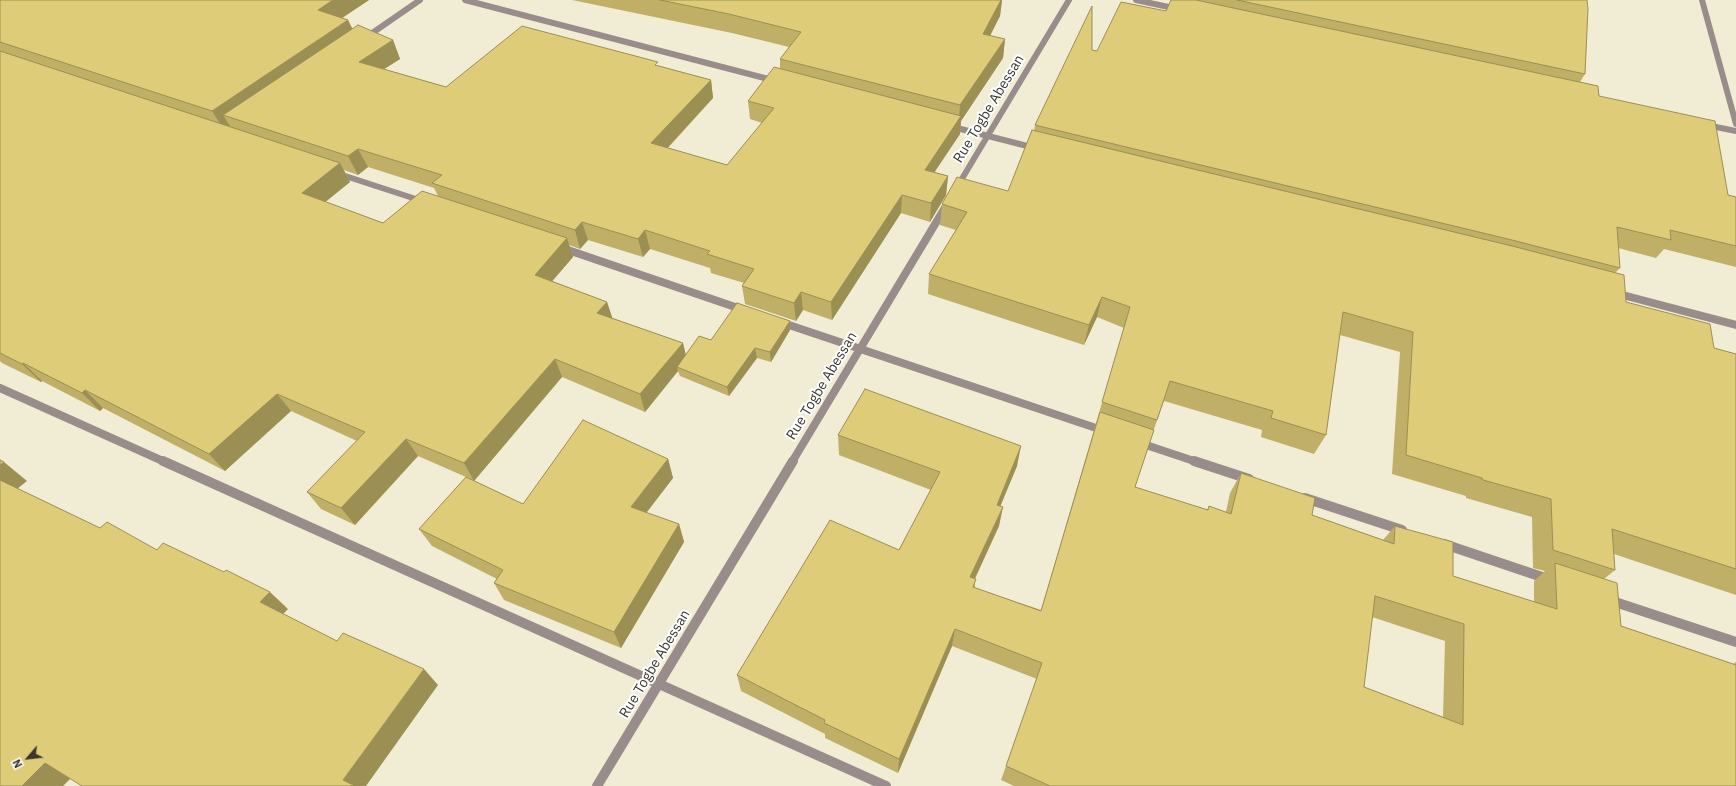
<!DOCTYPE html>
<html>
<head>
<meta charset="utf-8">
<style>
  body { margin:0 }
  #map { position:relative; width:1736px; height:786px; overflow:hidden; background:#f1edd5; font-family:"IBM Plex Sans",sans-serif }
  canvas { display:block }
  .north { position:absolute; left:8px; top:738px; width:40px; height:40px; -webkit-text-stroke:3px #fff; paint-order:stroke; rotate:242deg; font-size:11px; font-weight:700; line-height:16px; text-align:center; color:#38362d }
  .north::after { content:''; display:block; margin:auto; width:14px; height:18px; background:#38362d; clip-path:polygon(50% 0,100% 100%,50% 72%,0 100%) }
</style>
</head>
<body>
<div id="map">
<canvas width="1736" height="786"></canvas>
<div class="north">N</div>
</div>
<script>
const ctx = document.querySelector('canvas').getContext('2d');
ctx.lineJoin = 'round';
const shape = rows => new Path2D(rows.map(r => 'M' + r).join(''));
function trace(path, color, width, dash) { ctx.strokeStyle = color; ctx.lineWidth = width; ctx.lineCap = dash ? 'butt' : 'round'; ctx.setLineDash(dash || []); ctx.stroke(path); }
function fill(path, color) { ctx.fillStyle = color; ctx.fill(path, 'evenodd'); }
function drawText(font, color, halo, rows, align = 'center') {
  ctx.font = font + ' "IBM Plex Sans",sans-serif'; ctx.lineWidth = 4; ctx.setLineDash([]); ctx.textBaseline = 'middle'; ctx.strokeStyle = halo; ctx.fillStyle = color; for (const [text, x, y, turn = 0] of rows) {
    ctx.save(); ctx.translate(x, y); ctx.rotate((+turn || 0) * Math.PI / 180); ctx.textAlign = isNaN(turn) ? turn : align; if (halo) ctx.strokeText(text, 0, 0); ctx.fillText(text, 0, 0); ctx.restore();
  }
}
trace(shape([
  [465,0,776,81],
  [1136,0,1178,9],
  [1702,0,1736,124],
  [365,38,420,0],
  [1706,125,1736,131],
  [949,126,1035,148],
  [336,173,422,201],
  [957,187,1069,0]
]), '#998d8b', 6);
trace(shape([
  [562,248,744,310],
  [1615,293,1736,325],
  [780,322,1105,431],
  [0,388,165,462],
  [1140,443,1197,462],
  [792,462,946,206]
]), '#998d8b', 8);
trace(shape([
  [163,461,886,786],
  [1194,461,1249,479],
  [1305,498,1402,530],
  [1444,544,1548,579],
  [1609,600,1736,642],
  [597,786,793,461]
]), '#998d8b', 10);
fill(shape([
  [0,0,369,0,342,18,348,20,352,29,393,40,400,59,384,69,446,87,659,66,711,80,713,98,668,148,727,165,762,123,750,119,748,101,780,69,780,59,789,47,732,33,572,0,1002,0,1000,16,990,36,1005,39,1003,58,961,121,960,134,934,172,948,176,946,195,930,222,901,213,832,320,803,310,796,321,745,304,742,286,744,283,711,273,710,268,650,249,643,257,588,240,580,249,569,245,573,257,552,281,607,302,612,318,683,343,686,355,711,340,790,330,771,362,757,358,729,396,680,376,678,371,645,412,562,377,474,481,523,504,668,459,673,478,646,513,679,524,684,542,621,648,504,600,494,583,497,579,432,546,419,529,466,477,418,456,355,525,321,509,307,492,357,441,291,411,225,471,103,408,100,411,42,381,41,382,2,363,0,361],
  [368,167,434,188,438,196,383,223,325,202,350,182,344,170,358,175],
  [1171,0,1587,0,1585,74,1580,82,1728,195,1736,197,1736,267,1664,249,1656,258,1618,248,1620,268,1615,273,1626,302,1714,348,1736,354,1736,595,1614,554,1615,570,1604,579,1621,626,1733,664,1736,662,1736,786,1014,786,1001,780,1037,679,952,646,898,773,825,738,825,734,741,691,737,675,899,550,931,490,839,455,838,435,1017,466,1000,506,999,526,975,579,975,588,1041,610,1124,328,1097,317,1084,345,928,294,929,274,956,230,940,225,942,204,1008,191,1034,131,1035,125,1092,50,1097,51,1166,11],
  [1340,335,1400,352,1392,474,1466,496,1466,498,1532,517,1533,568,1545,571,1534,581,1534,602,1453,576,1395,526,1383,540,1312,515,1241,473,1230,493,1226,512,1209,506,1207,510,1135,487,1154,429,1164,401,1262,430,1261,437,1314,454,1326,435],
  [1372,617,1445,641,1443,717,1364,687]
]), '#bfaf67');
fill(shape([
  [333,0,369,0,327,28,318,10],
  [1001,0,1002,0,1000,16,981,53,983,34],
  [348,20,357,38,223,115,230,126,224,130,212,111],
  [1005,39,1003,58,961,121,960,134,924,188,925,170,959,119,960,105],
  [393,40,400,59,367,80,359,62],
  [711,80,713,98,655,161,651,143],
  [358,149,368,167,358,175,348,156],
  [340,163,350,182,313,212,302,193],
  [948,176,946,195,930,222,931,203],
  [902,195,901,213,832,320,831,302],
  [582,222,588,240,580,249,575,230],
  [645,230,650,249,643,257,638,239],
  [567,238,573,257,542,293,535,275],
  [801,292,803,310,796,321,794,303],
  [1102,297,1097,317,1084,345,1089,325],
  [607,302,613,320,597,313],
  [790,321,790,330,771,362,770,352],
  [683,343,687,361,677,367,678,371,645,412,640,394],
  [755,348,757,358,729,396,727,387],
  [555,359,562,377,474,481,464,463],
  [23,363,42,381,41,382,22,364],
  [85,390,103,408,100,411,82,393],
  [277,394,291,411,225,471,209,454],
  [406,439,418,456,355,525,341,508],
  [1021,446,1017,466,993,524,997,505],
  [668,459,673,478,637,525,631,507],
  [4,462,27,481,12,493,0,484,0,465],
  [1003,507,999,526,967,595,970,577],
  [679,524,684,542,621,648,614,632],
  [270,592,288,609,278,619,260,602],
  [955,629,952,646,898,773,899,759],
  [424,669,438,685,366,786,351,786,343,780],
  [45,763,72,777,63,786,22,786]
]), '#9b8f54');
const building = shape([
  [0,0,333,0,318,10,348,20,212,111,0,42,0,0],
  [660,0,1001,0,983,34,1005,39,960,105,780,59,801,32,729,14,660,0],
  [1171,0,1196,0,1598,86,1599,96,1715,121,1728,195,1736,197,1736,246,1670,230,1671,240,1617,227,1620,268,1512,240,1035,125,1092,6,1092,50,1097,51,1121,2,1166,11,1171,0],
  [1237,0,1587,0,1588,9,1585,74,1237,0],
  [358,25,393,40,359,62,446,87,522,26,658,62,655,65,711,80,651,143,727,165,774,108,748,101,774,67,961,116,925,170,948,176,931,203,902,195,831,302,801,292,794,303,742,286,754,269,707,254,710,251,645,230,638,239,582,222,575,230,432,183,442,175,358,149,348,156,223,115,358,25],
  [0,51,340,163,302,193,383,223,422,191,567,238,535,275,607,302,597,313,683,343,640,394,555,359,464,463,406,439,341,508,307,492,365,432,277,394,209,454,85,390,82,393,23,363,22,364,0,353,0,51],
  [1032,130,1512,246,1624,275,1626,302,1710,324,1714,348,1736,354,1736,569,1612,529,1615,570,1553,550,1551,499,1483,480,1482,478,1406,455,1413,332,1343,312,1326,435,1271,418,1273,411,1170,381,1157,420,1102,402,1130,307,1102,297,1089,325,929,274,967,212,942,204,957,177,1008,191,1032,130],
  [737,303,790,321,770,352,755,348,727,387,677,367,699,336,711,340,737,303],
  [865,389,1021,446,997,505,1003,507,970,577,976,579,973,587,1041,611,1100,412,1154,430,1135,487,1208,510,1209,506,1231,514,1241,473,1315,498,1312,515,1394,544,1395,526,1453,542,1453,576,1557,609,1555,563,1617,583,1621,626,1736,665,1736,786,1050,786,1006,766,1042,663,955,629,899,759,824,723,825,720,737,675,830,520,899,550,940,472,838,435,865,389],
  [1375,596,1464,624,1463,725,1364,687,1375,596],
  [583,420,668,459,631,507,679,524,614,632,494,583,503,570,419,529,466,477,523,504,583,420],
  [0,460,4,462,0,465,0,460],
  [0,480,100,528,107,522,157,550,163,543,224,572,226,570,270,592,260,602,337,641,343,633,424,669,343,780,355,786,82,786,45,763,22,786,0,786,0,480]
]);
fill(building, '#decc78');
trace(building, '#9b8f54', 1);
drawText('14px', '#38362d', '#fff', [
  ["Rue Togbe Abessan",989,109,-59],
  ["Rue Togbe Abessan",822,386,-59],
  ["Rue Togbe Abessan",655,664,-59]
]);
</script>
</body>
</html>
